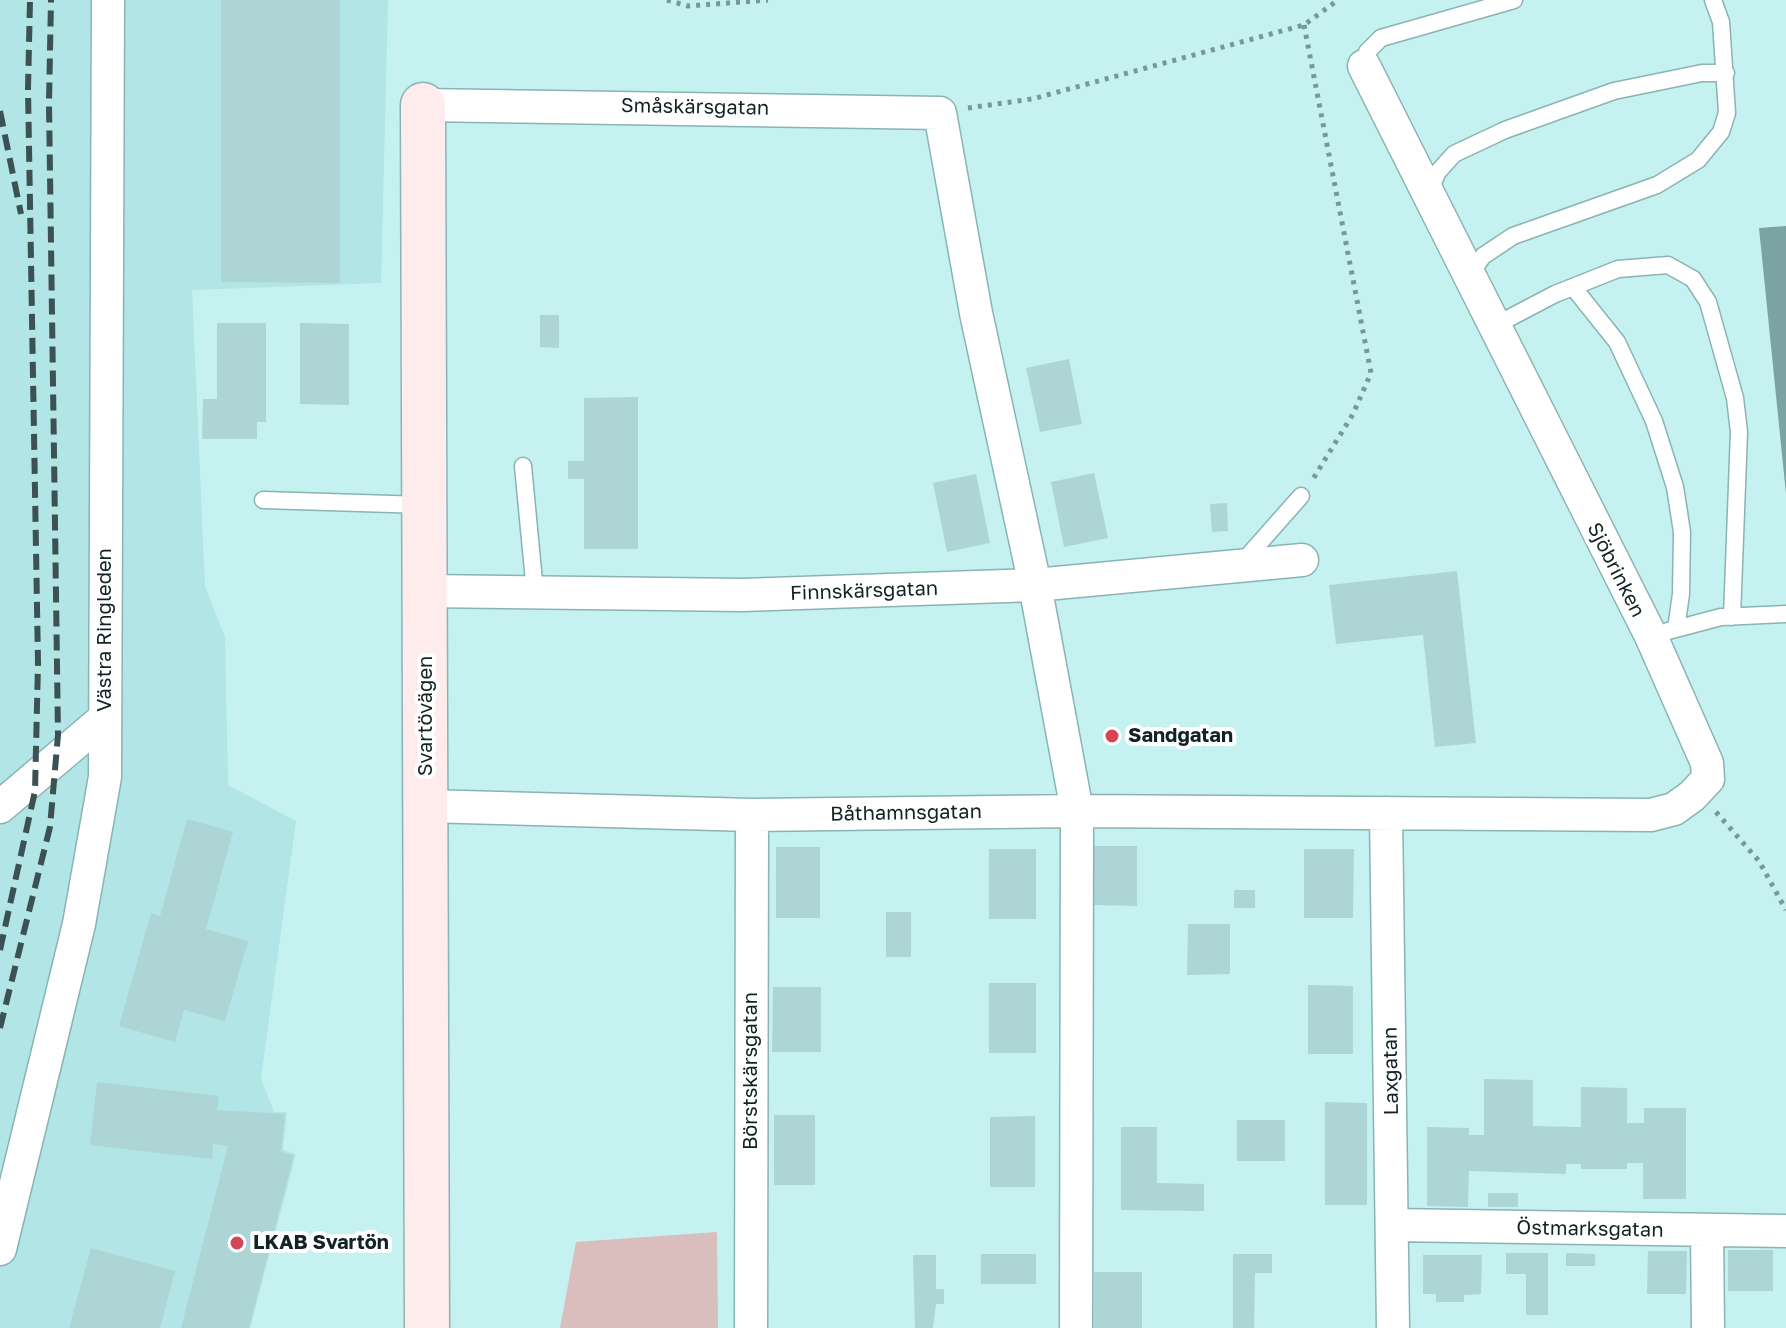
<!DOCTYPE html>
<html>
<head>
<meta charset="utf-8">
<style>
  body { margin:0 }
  canvas { display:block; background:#c5f1f1 }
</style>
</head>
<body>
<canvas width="1786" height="1328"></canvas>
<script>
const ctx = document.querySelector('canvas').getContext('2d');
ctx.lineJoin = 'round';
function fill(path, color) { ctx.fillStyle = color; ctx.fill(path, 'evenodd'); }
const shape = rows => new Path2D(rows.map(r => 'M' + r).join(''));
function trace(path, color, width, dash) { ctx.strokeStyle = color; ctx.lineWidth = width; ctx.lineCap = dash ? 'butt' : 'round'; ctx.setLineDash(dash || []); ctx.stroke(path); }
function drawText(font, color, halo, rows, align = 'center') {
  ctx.font = font + ' "Golos Text",sans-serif'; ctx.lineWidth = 8; ctx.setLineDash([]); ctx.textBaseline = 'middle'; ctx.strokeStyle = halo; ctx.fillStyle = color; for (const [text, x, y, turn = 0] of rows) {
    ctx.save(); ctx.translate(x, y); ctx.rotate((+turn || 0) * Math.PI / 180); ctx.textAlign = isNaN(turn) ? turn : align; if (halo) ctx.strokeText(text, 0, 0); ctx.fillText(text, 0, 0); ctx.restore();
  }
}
fill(shape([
  [0,0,388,0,381,283,192,290,205,587,225,637,228,785,296,821,261,1078,274,1112,287,1112,283,1150,296,1154,250,1328,0,1328]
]), '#b1e5e6');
fill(shape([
  [717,1232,718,1328,560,1328,576,1242]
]), '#dabdbd');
fill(shape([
  [1786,226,1786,494,1759,228]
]), '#7ca3a3');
fill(shape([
  [221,0,340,0,340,283,221,282],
  [540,315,559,315,559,348,540,347],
  [217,323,266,323,266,422,257,422,257,439,202,439,203,399,217,399],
  [300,323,349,324,349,405,300,404],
  [1069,359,1082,424,1040,432,1026,368],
  [638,397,638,549,584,549,584,479,568,479,568,461,584,461,584,398],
  [1094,473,1108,538,1064,547,1051,482],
  [976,474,990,543,947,552,933,483],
  [1227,503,1228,531,1212,532,1210,504],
  [1457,571,1476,743,1435,747,1423,635,1336,644,1329,585],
  [187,819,233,832,206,929,248,941,225,1021,184,1010,175,1042,119,1026,151,913,160,916],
  [1093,846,1137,846,1137,906,1093,905],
  [776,847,820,847,820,918,776,918],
  [989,849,1036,849,1036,919,989,919],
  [1304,849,1354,849,1353,918,1304,918],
  [1234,890,1255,890,1255,908,1234,908],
  [886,912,911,912,911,957,886,957],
  [1188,924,1230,924,1230,974,1187,975],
  [989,983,1036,983,1036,1053,989,1053],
  [1308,985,1353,986,1353,1054,1308,1054],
  [773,987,821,987,821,1052,772,1052],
  [1484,1079,1533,1080,1533,1126,1581,1127,1581,1087,1627,1088,1627,1123,1644,1123,1644,1108,1686,1108,1686,1199,1643,1199,1643,1163,1627,1163,1627,1169,1581,1169,1581,1164,1566,1164,1566,1174,1469,1171,1468,1207,1427,1206,1427,1127,1469,1128,1469,1135,1484,1135],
  [97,1082,219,1096,217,1110,285,1114,281,1152,294,1155,249,1328,181,1328,228,1146,213,1144,212,1159,90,1145],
  [1325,1102,1367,1103,1367,1205,1325,1205],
  [774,1115,815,1115,815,1185,774,1185],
  [1035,1116,1035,1187,990,1187,990,1117],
  [1237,1120,1285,1120,1285,1161,1237,1161],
  [1121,1127,1157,1127,1157,1183,1204,1184,1204,1211,1121,1210],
  [1488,1193,1518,1193,1518,1207,1488,1207],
  [91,1248,175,1271,160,1328,69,1328],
  [1728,1250,1773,1250,1773,1291,1728,1291],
  [1648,1251,1687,1251,1686,1294,1647,1294],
  [1506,1253,1548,1253,1548,1315,1526,1315,1526,1274,1506,1274],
  [1566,1253,1595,1254,1595,1266,1566,1266],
  [981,1254,1036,1254,1036,1284,981,1284],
  [1233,1254,1272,1254,1272,1273,1255,1273,1254,1328,1233,1328],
  [913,1255,936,1255,936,1289,944,1289,944,1304,936,1304,933,1328,915,1328],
  [1423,1255,1482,1255,1481,1294,1464,1295,1464,1302,1436,1302,1436,1294,1423,1294],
  [1094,1272,1142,1272,1142,1328,1094,1328]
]), '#add5d6');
const lane = shape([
  [1364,66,1367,52,1381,38,1514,0],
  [1429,194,1437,173,1454,154,1505,130,1614,91,1702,73,1726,73],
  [1469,276,1483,256,1513,236,1657,185,1698,160,1721,132,1727,113,1721,22,1713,0],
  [1573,287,1617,342,1654,421,1675,487,1682,532,1681,594,1676,629],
  [1494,326,1555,294,1618,269,1668,265,1693,279,1708,302,1735,398,1739,432,1732,617],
  [523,466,535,592],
  [263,500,424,505],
  [1240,565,1301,496],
  [1668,631,1721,617,1786,614]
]);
const street = shape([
  [423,105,940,113,976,313,1035,585,1077,811,1076,1328],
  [426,591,742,595,1035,585,1302,560],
  [426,806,752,815,1077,811,1651,815,1674,809,1692,796,1708,779,1707,763,1651,636,1364,66],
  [0,807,105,718],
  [1386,813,1393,1328],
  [1393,1225,1786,1231],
  [1707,1231,1708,1328],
  [0,1249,79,924,105,777,108,0],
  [751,1328,752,815]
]);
const secondary = shape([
  [423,105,427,1328]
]);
trace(lane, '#8ab3b4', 19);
trace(street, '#8ab3b4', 35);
trace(secondary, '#8ab3b4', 47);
trace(shape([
  [667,0,688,6,768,0],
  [1304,25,1371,373,1353,414,1313,479],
  [968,108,1032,99,1304,25,1338,0],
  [1716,812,1759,861,1786,910]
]), '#789898', 5, [4, 6]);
trace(lane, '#fff', 16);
trace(street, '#fff', 32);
trace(secondary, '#feebec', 44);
trace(shape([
  [0,111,21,214],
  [0,950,35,791,38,663,28,89,30,0],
  [0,1028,50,827,58,735,49,103,51,0]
]), '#3b5152', 6, [16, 8]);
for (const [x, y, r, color] of [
  [1112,736,8,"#d54555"],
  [237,1243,8,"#d54555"]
]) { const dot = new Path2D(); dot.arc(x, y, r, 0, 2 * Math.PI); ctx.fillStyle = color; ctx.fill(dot); trace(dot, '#fff', 3); }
drawText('20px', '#132324', '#fff', [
  ["Småskärsgatan",695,107,1],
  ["Sjöbrinken",1616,570,63],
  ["Finnskärsgatan",864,591,-2],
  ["Västra Ringleden",105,630,-90],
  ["Svartövägen",426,716,-90],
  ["Båthamnsgatan",906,813,-1],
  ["Börstskärsgatan",751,1071,-90],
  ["Laxgatan",1391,1071,-91],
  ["Östmarksgatan",1590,1229,1]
]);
drawText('bold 20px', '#132324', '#fff', [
  ["Sandgatan",1128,736],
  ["LKAB Svartön",253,1243]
], 'left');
</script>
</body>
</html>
